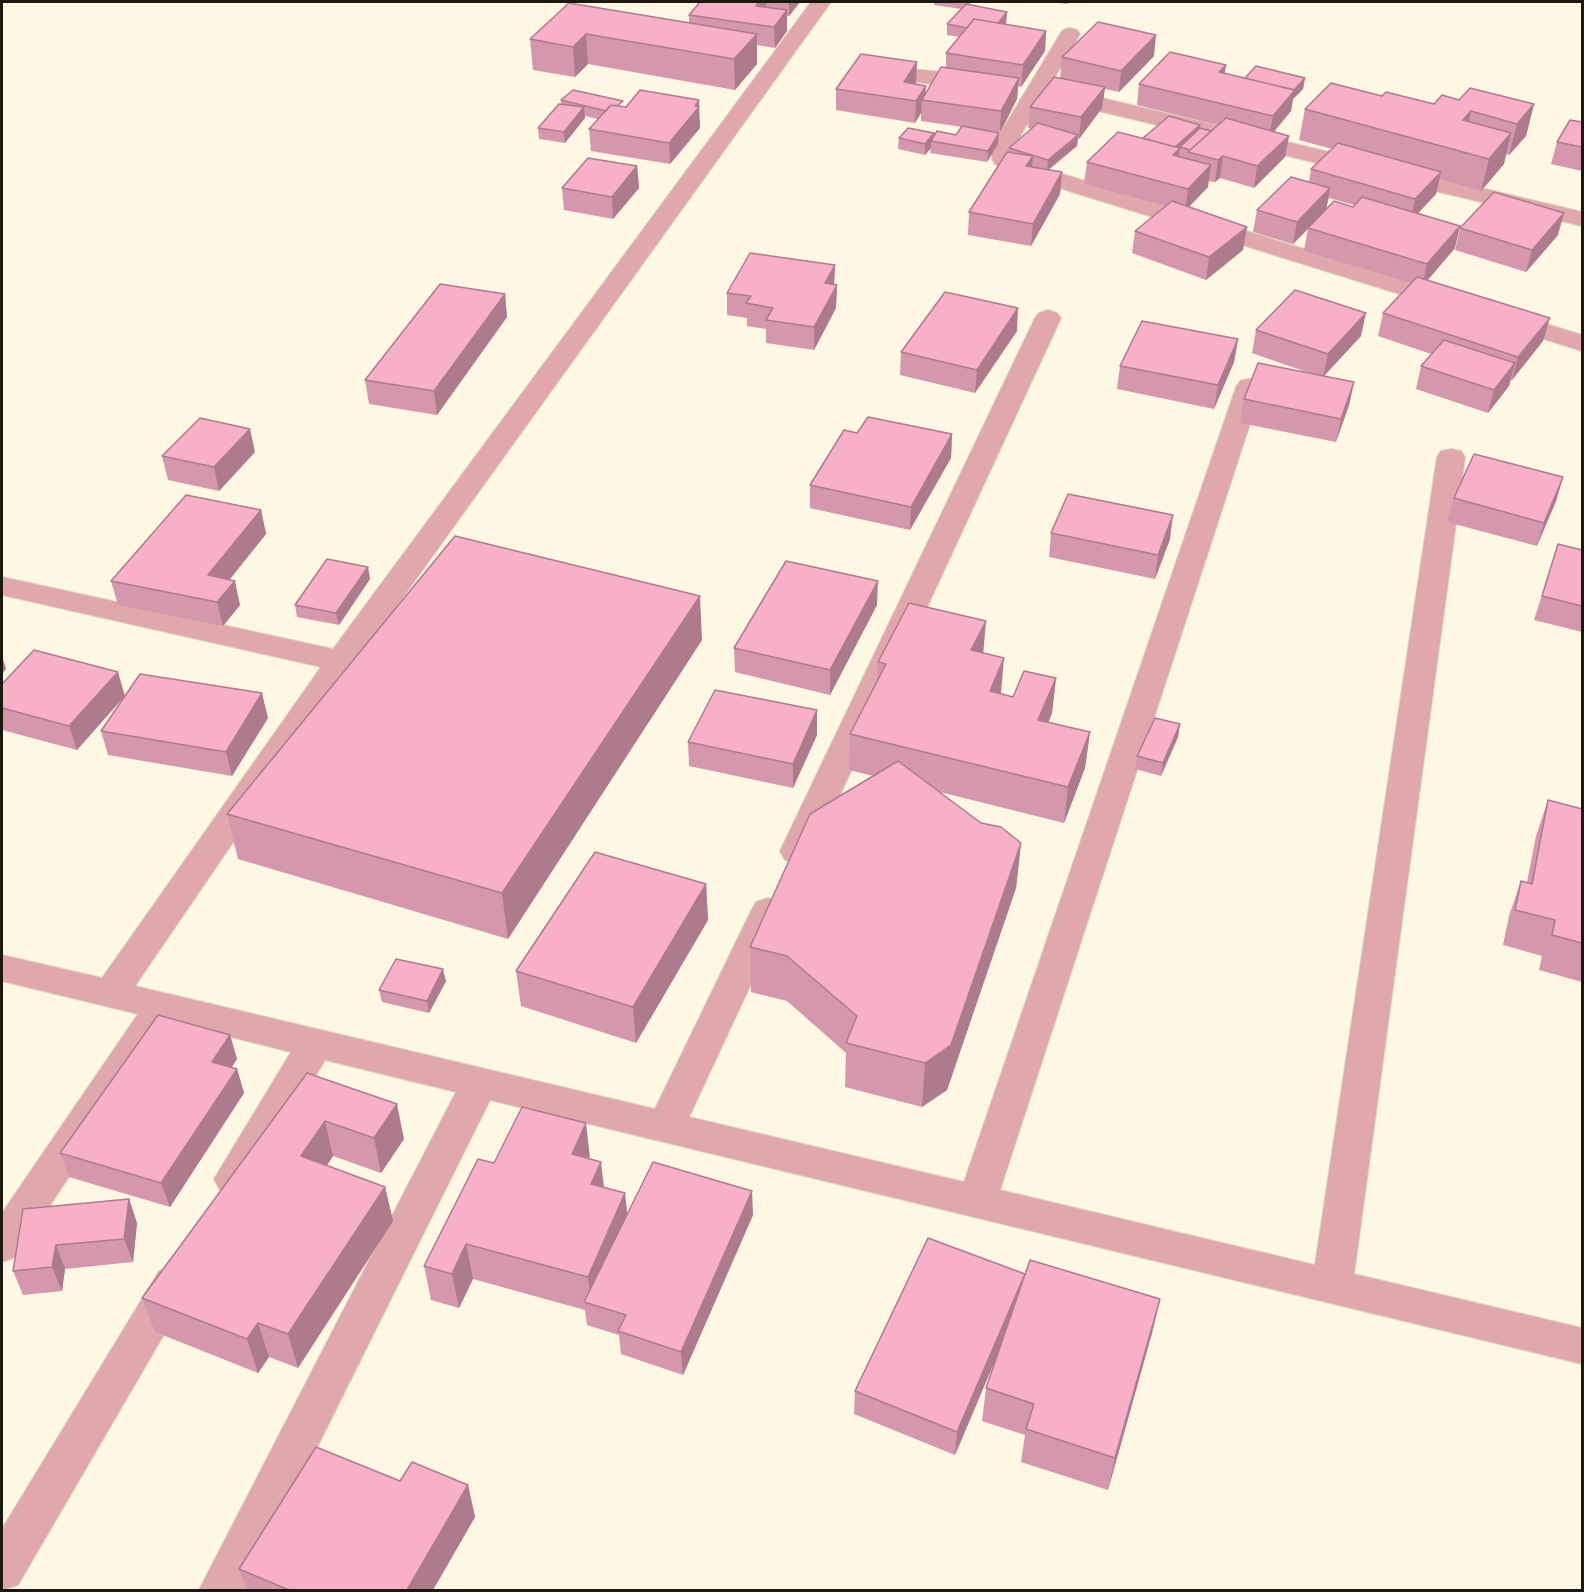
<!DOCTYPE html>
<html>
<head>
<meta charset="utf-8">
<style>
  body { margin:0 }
  #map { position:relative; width:1584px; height:1592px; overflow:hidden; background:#fef7e3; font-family:"Exo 2",sans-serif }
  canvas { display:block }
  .frame { position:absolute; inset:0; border:3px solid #1b180f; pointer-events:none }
</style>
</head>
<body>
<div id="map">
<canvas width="1584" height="1592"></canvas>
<div class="frame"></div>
</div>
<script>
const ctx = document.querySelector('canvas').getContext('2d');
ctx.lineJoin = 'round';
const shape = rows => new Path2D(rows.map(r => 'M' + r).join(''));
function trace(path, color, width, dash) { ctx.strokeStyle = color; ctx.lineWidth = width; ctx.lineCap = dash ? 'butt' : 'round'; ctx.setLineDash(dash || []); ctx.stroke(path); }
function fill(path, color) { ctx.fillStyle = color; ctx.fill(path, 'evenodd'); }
const minor = shape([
  [811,2,831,2,352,668,135,986,655,1109,751,911,756,902,768,898,780,902,785,911,689,1117,964,1182,1236,387,1240,381,1249,379,1258,381,1262,387,1000,1190,1315,1265,1437,457,1441,451,1451,449,1461,451,1465,457,1354,1274,1582,1328,1582,1364,490,1100,246,1590,199,1590,456,1092,325,1060,248,1190,234,1195,220,1190,214,1179,291,1052,171,1022,16,1257,2,1262,2,1213,138,1014,2,981,2,955,102,978,321,667,2,595,2,577,333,649,811,2],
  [1070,28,1077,30,1080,34,1014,147,1014,156,1024,162,1459,297,1463,302,1459,307,1450,310,1441,307,1008,172,995,164,992,159,992,147,1060,34,1063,30,1070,28],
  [883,66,980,76,988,78,991,83,988,88,980,90,875,77,872,72,875,67,883,66],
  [1060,88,1582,212,1582,226,1052,100,1049,95,1052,90,1060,88],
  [1048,310,1057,313,1061,318,814,851,809,860,797,863,785,860,780,851,1035,318,1039,313,1048,310],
  [1505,311,1582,335,1582,351,1496,324,1492,319,1496,314,1505,311],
  [173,1266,187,1271,193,1283,187,1295,18,1585,2,1590,2,1529,159,1271,173,1266]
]);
trace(minor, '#dad3c1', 2);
fill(minor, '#e0a8ad');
fill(shape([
  [700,2,800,2,789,16,787,16,787,31,775,48,757,45,757,64,735,90,588,64,575,77,533,70,530,39,689,23,689,15],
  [934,2,971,2,969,5,1007,12,1006,23,1005,24,1046,31,1045,51,1021,87,1018,86,1017,99,999,133,998,144,987,162,930,153,931,148,925,155,898,149,899,138,934,133,934,136,956,135,962,127,921,121,921,113,915,123,836,110,836,89,917,62,915,84,925,93,946,68,946,53,959,37,947,35,947,24,962,9,934,5],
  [1052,2,1069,2,1067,4],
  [1154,56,1119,92,1105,89,1102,108,1079,139,1078,138,1077,146,1048,170,1062,172,1060,194,1031,246,968,235,969,212,1008,152,1009,148,1032,129,1028,128,1030,107,1060,78,1062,57],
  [1225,73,1245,78,1305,78,1303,89,1293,99,1291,111,1274,132,1289,136,1285,157,1254,188,1220,178,1215,182,1208,181,1208,187,1189,207,1243,250,1206,280,1132,253,1135,231,1166,206,1084,184,1087,162,1143,138,1200,128,1211,131,1218,125,1137,105,1139,84],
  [1382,96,1434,104,1459,100,1534,104,1526,136,1509,155,1506,154,1504,164,1481,191,1439,179,1436,194,1418,213,1455,248,1427,280,1543,341,1512,380,1511,380,1509,386,1488,413,1416,389,1421,366,1431,354,1378,336,1383,313,1411,283,1304,251,1308,228,1313,224,1293,244,1253,232,1257,210,1309,182,1311,169,1332,149,1299,140,1305,109],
  [1329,198,1354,205,1353,207,1326,210],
  [561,100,623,107,700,121,700,128,670,164,591,151,589,129,598,119,585,116,585,118,565,143,539,139,538,128,561,104],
  [1582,122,1582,171,1551,164,1557,142],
  [637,166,639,188,613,219,564,210,562,188],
  [1460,228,1558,235,1526,272,1455,250],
  [835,265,834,284,837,285,836,308,814,350,766,343,766,329,747,326,747,318,727,315,727,293],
  [505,294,507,317,437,415,369,404,365,380],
  [1256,330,1361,336,1324,376,1354,382,1349,405,1336,442,1240,423,1244,399,1312,374,1252,353],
  [1017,331,975,393,900,375,901,352],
  [1238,339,1234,362,1214,409,1117,389,1120,366],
  [857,433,952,434,951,458,910,530,810,508,810,485],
  [255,452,219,491,168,480,162,456],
  [1563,477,1556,501,1537,546,1447,522,1454,498],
  [261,510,266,534,229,580,240,605,223,626,118,605,111,581],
  [1051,533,1170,539,1155,579,1049,557],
  [1558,544,1582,550,1582,632,1534,620],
  [368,567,370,579,339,625,297,617,295,605],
  [877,605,830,695,735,672,734,648],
  [702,640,508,939,238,859,227,814],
  [983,653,1001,694,1013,697,1056,678,1052,713,1049,722,1090,732,1085,768,1064,823,940,792,981,823,1021,843,1016,888,947,1090,922,1107,845,1087,846,1053,787,1001,751,992,750,947,873,776,849,770,850,734,877,682,878,662],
  [118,672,77,750,2,730,2,684],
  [817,710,817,735,793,788,689,766,688,742],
  [268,718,232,776,108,755,101,731],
  [1180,724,1178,737,1161,776,1135,769,1137,756],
  [1548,800,1582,809,1582,982,1539,970,1542,956,1503,945,1509,916,1521,881,1527,882,1536,836],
  [706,884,708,920,636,1043,521,1006,516,971],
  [446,981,429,1013,382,1002,379,990],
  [230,1035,237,1059,232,1067,237,1069,244,1093,170,1207,69,1177,60,1153],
  [307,1073,404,1139,381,1173,333,1156,327,1165,385,1187,393,1221,298,1368,269,1357,258,1373,155,1332,142,1298],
  [590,1159,604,1187,627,1214,753,1215,683,1375,621,1354,619,1335,587,1325,585,1310,473,1279,459,1308,431,1300,424,1266,494,1163],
  [129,1199,137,1223,133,1262,65,1269,62,1291,23,1295,13,1271],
  [1025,1274,1160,1299,1152,1333,1108,1490,1021,1462,1025,1435,982,1421,986,1388,998,1353,955,1455,854,1414,855,1391],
  [400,1481,468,1485,475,1517,433,1590,247,1590,239,1569]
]), '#d497ac');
fill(shape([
  [759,2,766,2,767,13,756,6],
  [789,2,800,2,789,16],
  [787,10,787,31,775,48,774,27],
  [1007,12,1006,23,989,42,990,32],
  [1046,31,1045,51,1021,87,1023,65],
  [586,34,588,64,575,77,573,47],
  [757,34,757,64,735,90,734,59],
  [1156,35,1154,56,1119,92,1121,71],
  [917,62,916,83,905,100,904,82],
  [1226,65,1223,86,1219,72],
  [1019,78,1017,99,1000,133,1001,111],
  [1305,78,1303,89,1293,99,1291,111,1269,137,1273,116],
  [926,86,925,100,922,100,921,113,915,123,916,101],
  [1105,87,1102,108,1079,139,1081,117],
  [699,100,700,128,670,164,669,143],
  [1534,104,1526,136,1509,155,1517,124],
  [584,107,585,118,565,143,564,132],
  [1471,111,1464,143,1456,151,1463,120],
  [1200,125,1199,136,1180,147,1177,170,1170,177,1174,148],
  [934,133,934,142,931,141,931,148,925,155,925,144],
  [999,133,998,144,987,162,988,151],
  [1511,133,1504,164,1481,191,1489,159],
  [1078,135,1077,146,1047,171,1048,160],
  [1289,136,1285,157,1254,188,1257,166],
  [1033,156,1031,178,1026,166],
  [1223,156,1220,178,1215,182,1218,160],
  [1211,165,1208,187,1185,211,1188,189],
  [637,166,639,188,613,219,612,197],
  [1062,172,1060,194,1031,246,1033,224],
  [1441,172,1436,194,1410,222,1415,199],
  [1330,188,1326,210,1293,244,1297,222],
  [1564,213,1558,235,1526,272,1532,250],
  [1460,226,1455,248,1422,287,1427,264],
  [1247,227,1243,250,1206,280,1209,257],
  [835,265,834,288,825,283],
  [837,285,836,308,814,350,814,327],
  [505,294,507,317,437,415,434,391],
  [1018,308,1017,331,975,393,977,370],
  [1366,313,1361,336,1323,377,1328,354],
  [1550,318,1543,341,1512,380,1518,357],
  [1238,339,1234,362,1214,409,1218,385],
  [1515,363,1509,386,1488,413,1494,390],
  [1354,382,1349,405,1336,442,1341,419],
  [250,429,255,452,219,491,214,467],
  [952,434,951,458,910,530,911,507],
  [1563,477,1556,501,1537,546,1544,523],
  [261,510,266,534,214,599,208,575],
  [1173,515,1170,539,1155,579,1158,555],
  [368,567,370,579,339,625,336,613],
  [235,581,240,605,223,626,217,602],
  [878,581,877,605,830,695,830,670],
  [700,596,702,640,508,939,502,893],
  [986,621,983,656,971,650],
  [2,656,6,669,2,674],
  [1004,658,1001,693,987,726,990,691],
  [118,672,125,696,77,750,69,726],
  [1056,678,1052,713,1034,755,1038,720],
  [262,693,268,718,232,776,226,752],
  [817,710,817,735,793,788,793,764],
  [1180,724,1178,737,1161,776,1163,763],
  [1090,732,1085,768,1064,823,1068,787],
  [1021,843,1016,888,947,1090,922,1107,925,1063],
  [706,884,708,920,636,1043,633,1007],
  [443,969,446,981,429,1013,427,1001],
  [230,1035,237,1059,219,1086,212,1062],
  [237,1069,244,1093,170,1207,161,1183],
  [397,1104,404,1139,381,1173,374,1138],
  [325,1121,333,1156,310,1191,301,1156],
  [586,1123,590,1158,572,1154],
  [601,1162,605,1196,591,1184],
  [385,1187,393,1221,298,1368,288,1334],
  [752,1191,753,1215,683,1375,681,1352],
  [625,1193,629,1228,591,1304,588,1277],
  [129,1199,137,1223,133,1262,124,1239],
  [466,1244,473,1279,459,1308,452,1274],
  [56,1245,65,1269,62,1291,52,1267],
  [1025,1274,1022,1297,955,1455,957,1432],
  [1160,1299,1152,1333,1108,1490,1115,1458],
  [258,1323,269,1357,258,1373,247,1339],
  [468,1485,475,1517,433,1590,407,1590]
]), '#ad7b8c');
const building = shape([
  [700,2,759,2,756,6,787,10,774,27,689,15,700,2],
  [569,3,757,34,734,59,586,34,573,47,530,39,569,3],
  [966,4,1007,12,998,23,974,19,967,28,947,24,966,4],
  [974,19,1046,31,1023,65,946,53,974,19],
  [1098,22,1156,35,1121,71,1062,57,1098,22],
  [1170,52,1226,65,1219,72,1295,90,1273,116,1139,84,1170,52],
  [861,54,917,62,904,82,926,86,916,101,836,89,861,54],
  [1256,66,1305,78,1294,90,1245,78,1256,66],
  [941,67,1019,78,1001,111,922,100,941,67],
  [1054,77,1105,87,1081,117,1030,107,1054,77],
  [1331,83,1382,96,1386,92,1434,104,1442,95,1459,100,1470,88,1534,104,1517,124,1471,111,1463,120,1511,133,1489,159,1305,109,1331,83],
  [573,90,623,101,617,106,611,105,606,111,561,100,573,90],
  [640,90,699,100,695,106,699,107,669,143,589,129,611,105,626,107,640,90],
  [559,104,584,107,564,132,538,128,559,104],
  [1169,116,1200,125,1175,147,1143,138,1169,116],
  [1226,118,1289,136,1257,166,1223,156,1218,160,1188,152,1226,118],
  [1570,120,1582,122,1582,147,1557,142,1570,120],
  [1038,123,1078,135,1048,160,1009,148,1038,123],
  [962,126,999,133,988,151,931,141,937,131,956,135,962,126],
  [908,128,934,133,925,144,899,138,908,128],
  [1200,128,1211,131,1190,150,1180,147,1200,128],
  [1118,132,1180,148,1173,155,1211,165,1188,189,1087,162,1118,132],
  [1338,143,1441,172,1415,199,1311,169,1338,143],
  [1007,152,1033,156,1026,166,1062,172,1033,224,969,212,1007,152],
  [588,158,637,166,612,197,562,188,588,158],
  [1291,177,1330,188,1297,222,1257,210,1291,177],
  [1494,192,1564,213,1532,250,1460,228,1494,192],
  [1362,197,1460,226,1427,264,1308,228,1334,201,1353,207,1362,197],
  [1172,201,1247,227,1209,257,1135,231,1172,201],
  [750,253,835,265,825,283,837,285,814,327,766,320,773,308,746,303,751,296,727,293,750,253],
  [1417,277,1550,318,1518,357,1383,313,1417,277],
  [440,284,505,294,434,391,365,380,440,284],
  [1295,290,1366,313,1328,354,1256,330,1295,290],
  [945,292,1018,308,977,370,901,352,945,292],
  [1142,321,1238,339,1218,385,1120,366,1142,321],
  [1444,340,1515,363,1494,390,1421,366,1444,340],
  [1258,363,1354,382,1341,419,1244,399,1258,363],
  [868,417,952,434,911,507,810,485,844,430,857,433,868,417],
  [200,418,250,429,214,467,162,456,200,418],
  [1474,454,1563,477,1544,523,1454,498,1474,454],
  [1068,494,1173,515,1158,555,1051,533,1068,494],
  [186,495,261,510,208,575,235,581,217,602,111,581,186,495],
  [455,536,700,596,502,893,227,814,455,536],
  [1558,544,1582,550,1582,606,1542,596,1558,544],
  [327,559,368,567,336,613,295,605,327,559],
  [786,561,878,581,830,670,734,648,786,561],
  [909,603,986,621,971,650,1004,658,990,691,1013,697,1024,671,1056,678,1038,720,1090,732,1068,787,850,734,886,664,878,662,909,603],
  [34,650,118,672,69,726,2,708,2,684,34,650],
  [140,674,262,693,226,752,101,731,140,674],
  [715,690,817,710,793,764,688,742,715,690],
  [1155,718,1180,724,1163,763,1137,756,1155,718],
  [898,761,981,823,1001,827,1021,843,951,1045,925,1063,846,1043,857,1016,787,956,750,947,810,814,898,761],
  [1548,800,1582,809,1582,943,1552,935,1555,920,1515,910,1521,881,1532,884,1548,800],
  [595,852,706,884,633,1007,516,971,595,852],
  [396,959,443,969,427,1001,379,990,396,959],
  [158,1015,230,1035,212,1062,237,1069,161,1183,60,1153,158,1015],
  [307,1073,397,1104,374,1138,325,1121,301,1156,385,1187,288,1334,258,1323,247,1339,142,1298,307,1073],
  [522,1107,586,1123,572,1154,601,1162,591,1184,625,1193,588,1277,466,1244,452,1274,424,1266,478,1159,494,1163,522,1107],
  [653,1162,752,1191,681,1352,618,1331,626,1315,584,1302,653,1162],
  [129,1199,124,1239,56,1245,52,1267,13,1271,23,1209,129,1199],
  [928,1238,1025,1274,957,1432,855,1391,928,1238],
  [1030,1260,1160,1299,1115,1458,1026,1429,1034,1404,986,1388,1030,1260],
  [316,1447,400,1481,412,1462,468,1485,407,1590,289,1590,239,1569,316,1447]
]);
fill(building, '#f7b0c8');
trace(building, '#ad7b8c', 1.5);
</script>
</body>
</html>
